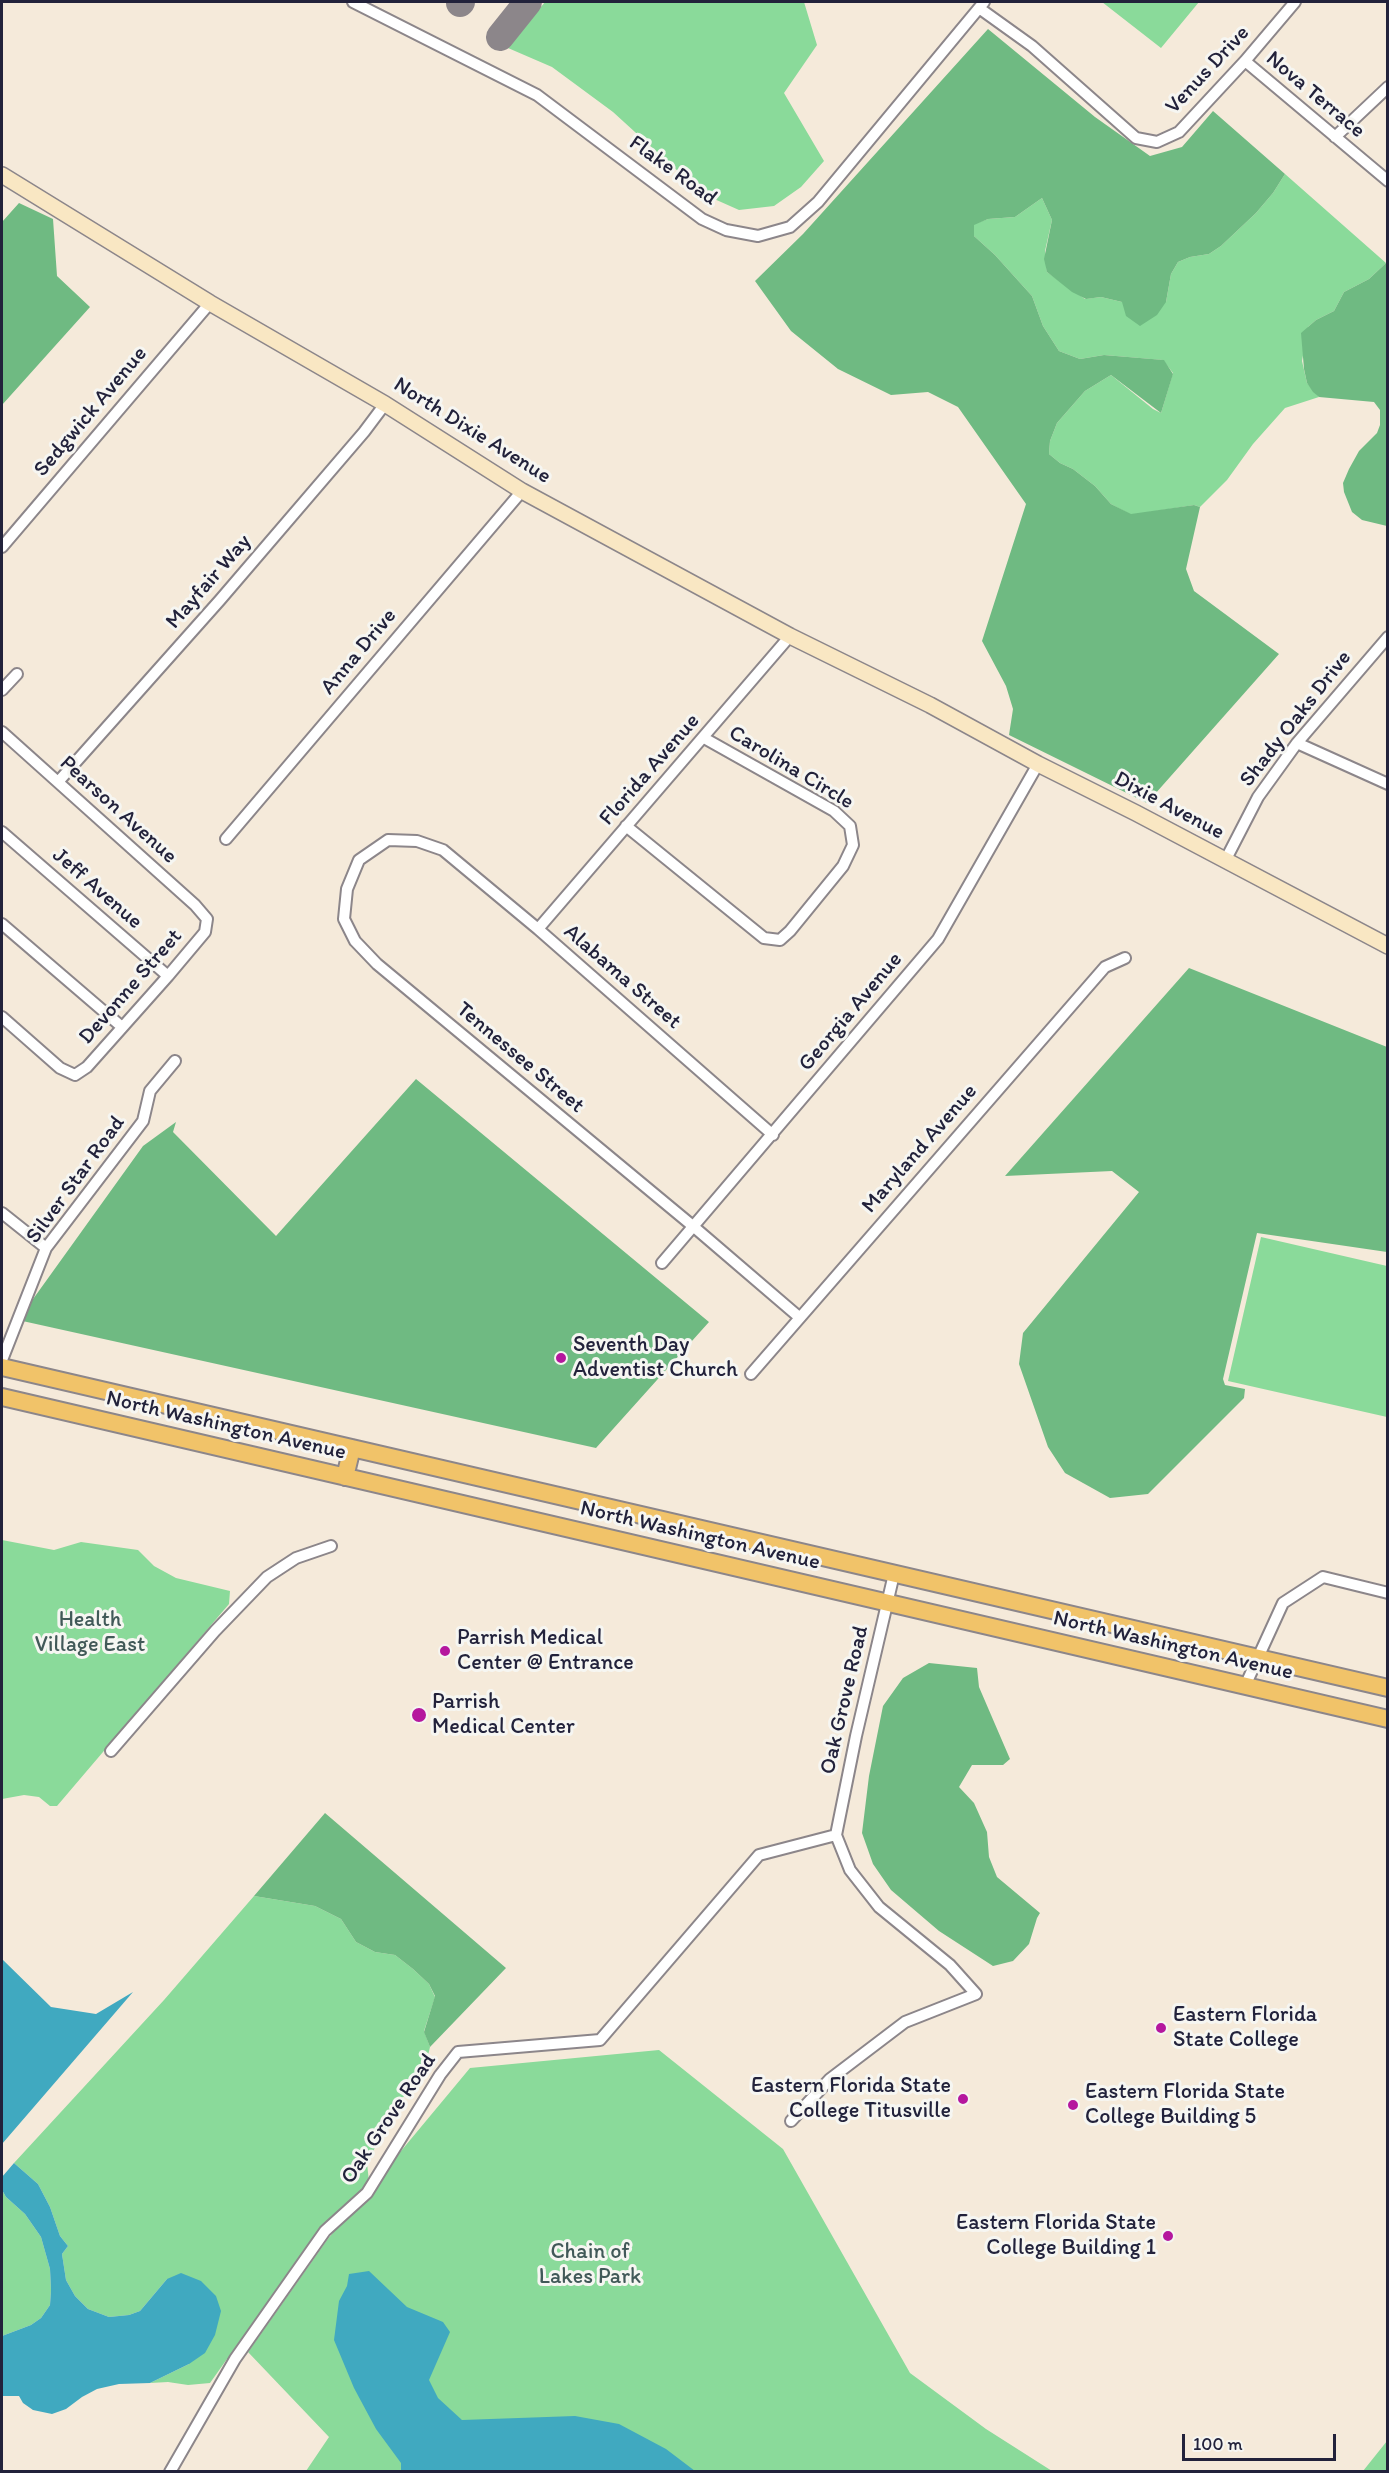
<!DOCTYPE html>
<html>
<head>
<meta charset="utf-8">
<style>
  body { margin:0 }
  #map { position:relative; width:1389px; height:2473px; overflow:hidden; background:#f5eada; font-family:Itim,sans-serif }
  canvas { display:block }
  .frame { position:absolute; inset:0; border:3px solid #22223b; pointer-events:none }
  .scale { position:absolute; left:1182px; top:2434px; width:154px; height:27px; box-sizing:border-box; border:3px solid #22223b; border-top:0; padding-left:8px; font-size:18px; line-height:21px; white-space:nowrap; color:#22223b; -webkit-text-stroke:4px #f6f6f2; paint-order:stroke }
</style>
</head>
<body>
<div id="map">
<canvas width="1389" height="2473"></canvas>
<div class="frame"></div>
<div class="scale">100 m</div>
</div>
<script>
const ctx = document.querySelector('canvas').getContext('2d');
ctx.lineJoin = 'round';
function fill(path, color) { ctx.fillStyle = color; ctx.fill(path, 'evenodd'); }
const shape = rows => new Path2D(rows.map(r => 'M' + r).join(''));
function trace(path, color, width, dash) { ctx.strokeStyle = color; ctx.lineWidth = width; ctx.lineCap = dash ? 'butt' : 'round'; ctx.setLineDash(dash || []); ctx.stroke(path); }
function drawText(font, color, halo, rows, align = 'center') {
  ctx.font = font + ' Itim,sans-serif'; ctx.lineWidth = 6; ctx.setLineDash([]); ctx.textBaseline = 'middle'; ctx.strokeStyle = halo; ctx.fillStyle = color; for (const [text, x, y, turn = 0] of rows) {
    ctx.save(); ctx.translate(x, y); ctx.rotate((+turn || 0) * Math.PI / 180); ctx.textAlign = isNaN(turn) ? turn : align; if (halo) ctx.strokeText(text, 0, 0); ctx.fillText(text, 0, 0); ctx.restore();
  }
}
fill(shape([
  [545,2,804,2,817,45,784,93,824,161,801,187,774,206,739,210,703,194,613,112,552,67,508,48],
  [1102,2,1199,2,1161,48],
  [1285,174,1386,263,1369,279,1344,292,1334,311,1316,320,1308,327,1302,361,1307,383,1319,397,1285,408,1253,444,1227,480,1200,507,1194,505,1131,515,1124,511,1111,504,1095,486,1073,469,1060,463,1049,454,1050,441,1057,423,1085,391,1111,375,1153,409,1161,413,1173,373,1163,360,1104,355,1080,359,1059,351,1043,326,1032,296,995,255,974,236,974,224,988,219,1015,217,1042,198,1052,220,1045,251,1047,272,1085,299,1101,297,1122,302,1166,302,1171,274,1178,262,1190,257,1209,254,1221,246,1256,213,1273,193],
  [1261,1237,1387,1266,1387,1417,1228,1381],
  [2,1540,54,1550,81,1542,138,1550,154,1566,176,1578,230,1591,229,1604,57,1806,50,1806,39,1797,24,1795,2,1799],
  [254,1896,315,1906,341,1919,356,1942,375,1952,395,1955,413,1969,429,1984,435,1997,424,2031,430,2047,421,2085,400,2099,401,2102,394,2120,381,2136,367,2163,369,2182,323,2236,235,2363,227,2359,210,2383,188,2385,168,2382,150,2383,189,2364,167,2279,140,2311,129,2315,109,2317,88,2309,75,2296,66,2280,62,2254,68,2246,60,2236,50,2207,38,2184,14,2163,164,2000],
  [659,2050,783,2149,910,2373,986,2429,1052,2471,306,2471,329,2437,248,2352,327,2240,470,2068],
  [2,2190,6,2197,25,2214,41,2237,50,2269,51,2290,50,2305,41,2318,31,2325,2,2336],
  [1387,2441,1387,2471,1363,2471]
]), '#8ada9a');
fill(shape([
  [988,29,1095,117,1150,156,1182,147,1213,111,1285,174,1273,193,1256,213,1221,246,1209,254,1190,257,1178,262,1171,274,1166,302,1157,315,1140,326,1126,316,1122,302,1101,297,1086,299,1072,292,1047,272,1044,259,1052,220,1042,198,1015,217,988,219,974,225,974,236,995,255,1032,296,1043,326,1059,351,1080,359,1104,355,1164,360,1173,374,1161,413,1111,375,1085,391,1057,423,1050,441,1049,454,1060,463,1073,469,1095,486,1111,504,1131,514,1194,505,1200,507,1186,569,1194,591,1279,654,1147,803,1009,735,1013,709,1006,686,982,641,1026,504,958,407,928,392,891,395,838,369,791,331,755,281,803,234],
  [19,203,53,219,57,276,90,307,2,405,2,222],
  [1386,263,1388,264,1387,526,1362,520,1352,512,1344,492,1343,483,1349,469,1359,451,1377,433,1380,425,1380,410,1374,402,1319,397,1313,392,1307,383,1304,369,1301,333,1316,320,1334,311,1344,292,1369,279],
  [1189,968,1387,1047,1387,1252,1257,1233,1223,1379,1225,1385,1245,1389,1244,1398,1148,1494,1110,1498,1065,1473,1048,1447,1019,1364,1023,1333,1139,1192,1112,1171,1005,1176],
  [416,1079,709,1322,596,1448,18,1320,143,1146,176,1122,173,1132,276,1236],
  [929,1663,977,1668,979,1687,1010,1759,1003,1765,972,1765,959,1787,974,1803,987,1832,989,1857,997,1877,1040,1913,1037,1918,1029,1944,1013,1961,993,1966,939,1931,891,1890,873,1864,862,1833,869,1776,883,1706,903,1678],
  [325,1813,506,1968,430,2047,424,2032,435,1996,429,1984,413,1969,395,1955,375,1952,356,1942,341,1919,315,1906,254,1896]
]), '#6fba82');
fill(shape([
  [2,1959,51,2007,96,2014,133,1992,2,2144],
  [14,2163,38,2184,50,2207,60,2236,68,2246,62,2254,66,2280,75,2296,88,2309,109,2317,129,2315,140,2311,167,2279,181,2273,201,2281,216,2296,221,2311,215,2335,205,2353,189,2364,150,2383,119,2384,97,2389,82,2397,66,2409,52,2414,33,2410,23,2403,19,2396,2,2396,2,2336,31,2325,41,2318,50,2305,51,2290,50,2269,41,2237,25,2214,6,2197,2,2190,2,2177],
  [369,2271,407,2307,443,2322,450,2332,429,2380,438,2398,462,2420,575,2416,619,2424,666,2449,695,2471,401,2471,401,2463,376,2429,354,2388,334,2340,339,2301,347,2286,349,2274]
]), '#40a9c0');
trace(shape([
  [460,3,461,2],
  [500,37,528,2]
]), '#8c868a', 28);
const street = shape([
  [353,2,537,95,702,219,726,230,758,236,790,227,818,202,984,2],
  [979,8,1032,46,1136,138,1157,142,1179,132,1245,61,1295,2],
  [1245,61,1388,181],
  [1335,137,1388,87],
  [2,547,210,303],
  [2,690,17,674],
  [2,732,195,905,207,919,205,932,168,976,87,1067,75,1075,60,1068,2,1017],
  [1297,743,1388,784],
  [58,782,220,600,364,432,385,404],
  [626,826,764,938,780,940,790,931,843,866,853,845,850,826,834,811,704,738],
  [2,832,168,976],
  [226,839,522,491],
  [1225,861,1258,797,1297,743,1388,637],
  [2,924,122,1027],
  [538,929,790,636],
  [773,1135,538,929,443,850,417,841,388,840,359,860,347,889,344,919,355,941,377,964,694,1227,799,1317],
  [2,1213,46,1248],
  [662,1263,938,939,1038,764],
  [2,1360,46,1248,143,1121,150,1091,175,1061],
  [751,1374,1105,967,1125,958],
  [1245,1686,1283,1603,1323,1577,1388,1593],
  [111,1751,215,1631,267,1577,296,1558,331,1546],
  [791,2121,830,2079,905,2022,976,1994,950,1965,879,1907,850,1870,836,1835,856,1736,894,1574],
  [170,2472,235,2359,325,2231,367,2193,440,2075,458,2052,600,2040,759,1855,836,1835]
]);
const secondary = shape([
  [2,175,210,303,385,404,522,491,790,636,930,705,1038,764,1136,813,1388,946]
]);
const primary = shape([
  [2,1367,1388,1688],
  [2,1397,1388,1719],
  [345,1477,352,1448]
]);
trace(street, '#8c868a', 14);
trace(secondary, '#8c868a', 18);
trace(primary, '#8c868a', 20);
trace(street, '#fff', 10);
trace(secondary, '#f9e7c3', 15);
trace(primary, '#f1c369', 16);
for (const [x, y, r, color] of [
  [561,1358,6,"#b5179e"],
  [445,1651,6,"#b5179e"],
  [419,1715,8,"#b5179e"],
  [1161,2028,6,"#b5179e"],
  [963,2099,6,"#b5179e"],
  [1073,2105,6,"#b5179e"],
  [1168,2236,6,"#b5179e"]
]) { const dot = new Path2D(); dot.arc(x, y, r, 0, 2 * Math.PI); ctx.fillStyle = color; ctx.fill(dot); trace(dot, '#f6f6f2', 2); }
drawText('22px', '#22223b', '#f6f6f2', [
  ["Venus Drive",1208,70,-47],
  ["Nova Terrace",1315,95,40],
  ["Flake Road",673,171,36],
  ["Sedgwick Avenue",91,412,-50],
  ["North Dixie Avenue",472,431,32],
  ["Mayfair Way",209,582,-49],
  ["Anna Drive",359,652,-50],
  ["Shady Oaks Drive",1296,719,-52],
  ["Carolina Circle",791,768,31],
  ["Florida Avenue",650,770,-49],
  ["Dixie Avenue",1169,806,28],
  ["Pearson Avenue",118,810,42],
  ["Jeff Avenue",97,889,41],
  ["Alabama Street",622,977,41],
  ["Devonne Street",131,987,-49],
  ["Georgia Avenue",851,1012,-50],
  ["Tennessee Street",520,1058,40],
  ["Maryland Avenue",920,1149,-49],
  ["Silver Star Road",76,1180,-54],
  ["North Washington Avenue",226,1426,13],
  ["North Washington Avenue",700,1536,13],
  ["North Washington Avenue",1173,1646,13],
  ["Oak Grove Road",845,1700,-77],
  ["Oak Grove Road",389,2119,-56]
]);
drawText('22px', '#22223b', '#f6f6f2', [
  ["Seventh Day",573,1345],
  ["Adventist Church",573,1370],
  ["Parrish Medical",457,1638],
  ["Center @ Entrance",457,1663],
  ["Parrish",432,1702],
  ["Medical Center",432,1727],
  ["Eastern Florida",1173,2015],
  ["State College",1173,2040],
  ["Eastern Florida State",951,2086,"right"],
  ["College Titusville",951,2111,"right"],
  ["Eastern Florida State",1085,2092],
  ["College Building 5",1085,2117],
  ["Eastern Florida State",1156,2223,"right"],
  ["College Building 1",1156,2248,"right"]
], 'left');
drawText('22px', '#415958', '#f6f6f2', [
  ["Health",90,1620],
  ["Village East",90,1645],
  ["Chain of",590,2252],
  ["Lakes Park",590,2277]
]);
</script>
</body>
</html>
